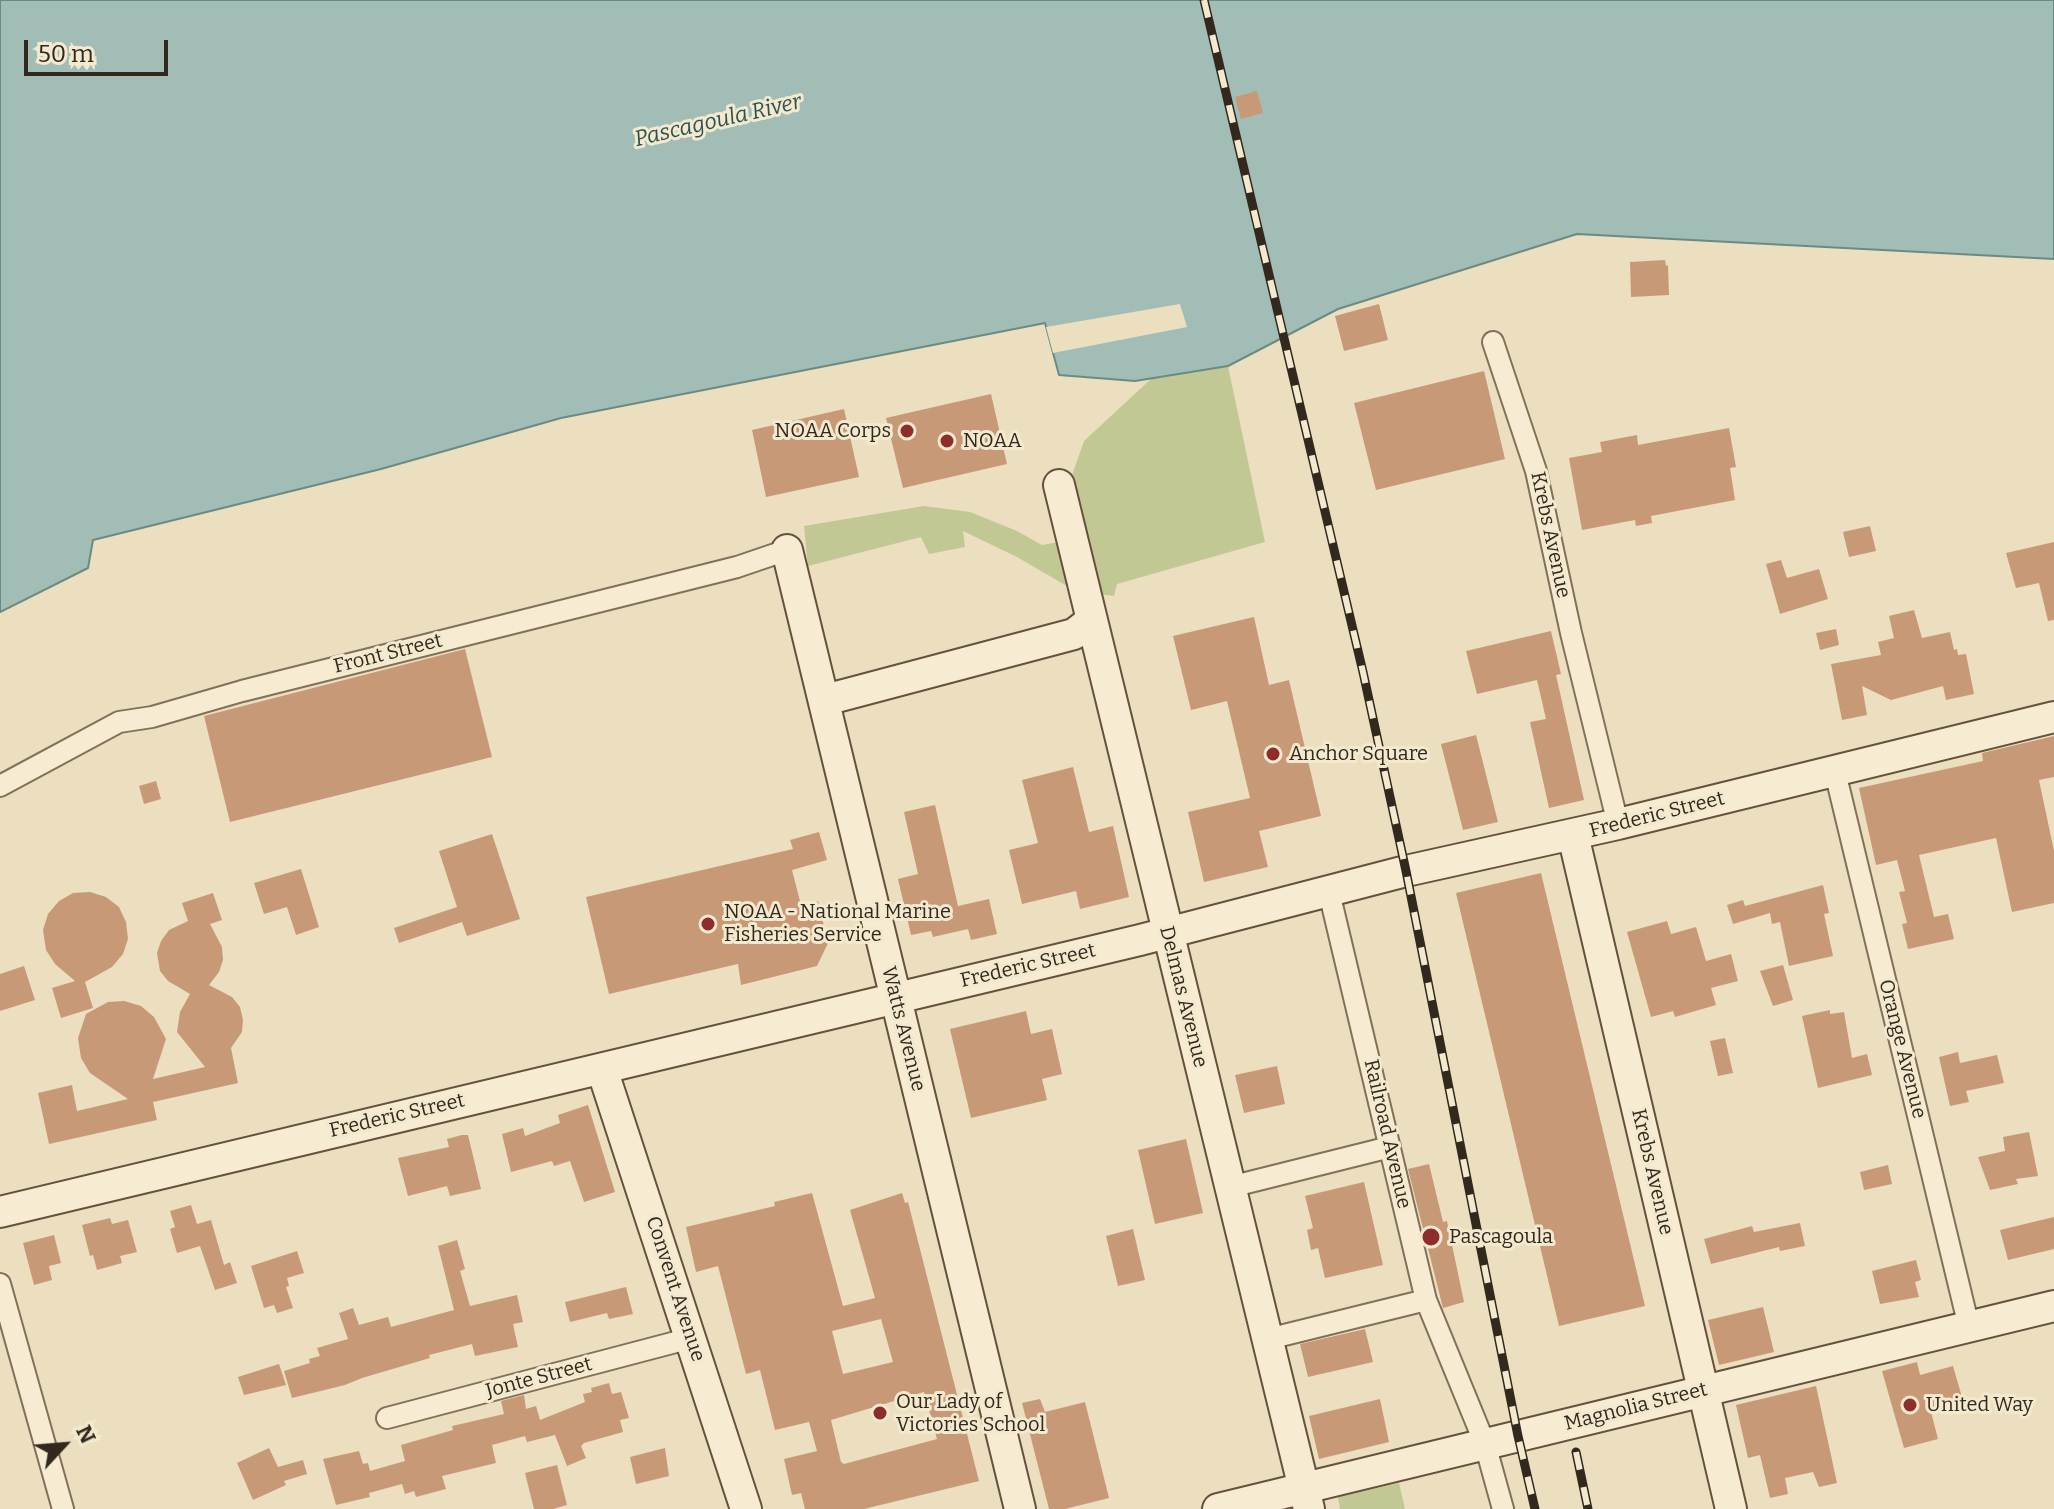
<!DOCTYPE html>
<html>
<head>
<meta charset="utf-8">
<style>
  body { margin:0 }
  #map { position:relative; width:2054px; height:1509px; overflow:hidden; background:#ebdfc0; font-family:Bitter,serif }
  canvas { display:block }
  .north { position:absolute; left:24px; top:1405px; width:80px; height:80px; -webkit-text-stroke:6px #f3e9cf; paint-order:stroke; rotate:64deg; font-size:22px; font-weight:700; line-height:32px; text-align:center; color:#33281d }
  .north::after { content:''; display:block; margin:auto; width:28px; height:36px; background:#33281d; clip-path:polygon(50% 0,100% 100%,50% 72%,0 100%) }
  .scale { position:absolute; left:24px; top:40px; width:144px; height:36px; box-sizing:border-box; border:4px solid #33281d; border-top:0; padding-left:10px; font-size:24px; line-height:28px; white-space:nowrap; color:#33281d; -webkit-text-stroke:6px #f3e9cf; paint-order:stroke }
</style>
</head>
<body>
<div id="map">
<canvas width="2054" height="1509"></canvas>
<div class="north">N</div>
<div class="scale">50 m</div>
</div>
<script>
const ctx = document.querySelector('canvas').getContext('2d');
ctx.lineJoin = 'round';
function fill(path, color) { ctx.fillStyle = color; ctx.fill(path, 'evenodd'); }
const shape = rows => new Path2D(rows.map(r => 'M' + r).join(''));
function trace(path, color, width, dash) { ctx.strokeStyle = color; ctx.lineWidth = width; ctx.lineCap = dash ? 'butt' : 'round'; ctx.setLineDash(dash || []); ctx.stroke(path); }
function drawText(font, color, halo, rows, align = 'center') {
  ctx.font = font + ' Bitter,serif'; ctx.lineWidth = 6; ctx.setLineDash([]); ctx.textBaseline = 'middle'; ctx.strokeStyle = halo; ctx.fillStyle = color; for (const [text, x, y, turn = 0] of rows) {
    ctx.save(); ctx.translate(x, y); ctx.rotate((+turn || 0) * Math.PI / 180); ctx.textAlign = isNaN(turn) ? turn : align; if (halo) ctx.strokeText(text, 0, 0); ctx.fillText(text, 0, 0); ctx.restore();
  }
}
fill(shape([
  [1228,366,1265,542,1117,584,1114,596,1100,594,1070,481,1084,441,1152,378],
  [924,506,970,512,1017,531,1042,545,1065,541,1072,589,1017,557,963,531,965,547,929,554,921,537,808,566,804,526],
  [1399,1483,1405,1509,1340,1509,1338,1497]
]), '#c2c894');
const water = shape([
  [0,0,2054,0,2054,259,1577,234,1338,309,1228,366,1135,381,1059,375,1045,323,561,418,381,469,93,540,88,568,0,612,0,0]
]);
fill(water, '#a2bdb6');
trace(water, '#6a8b83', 2);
fill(shape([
  [1180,304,1187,327,1053,353,1046,327]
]), '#ebdfc0');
fill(shape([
  [1257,91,1263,113,1241,119,1235,97],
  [1665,260,1666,266,1668,265,1669,295,1631,297,1630,262],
  [1379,304,1388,340,1344,351,1335,316],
  [1484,371,1505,459,1376,490,1354,403],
  [991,394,1007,464,903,488,886,418],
  [844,409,859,477,766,497,752,430],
  [1729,428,1736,467,1730,468,1735,500,1651,516,1652,523,1636,526,1635,520,1582,530,1569,458,1602,452,1600,442,1637,435,1638,445],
  [1870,526,1876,551,1849,557,1843,532],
  [2054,542,2054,620,2048,621,2039,583,2016,588,2006,553],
  [1781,560,1787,578,1819,569,1828,599,1780,614,1766,564],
  [1914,610,1922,638,1950,632,1954,650,1957,649,1958,655,1966,654,1974,694,1946,700,1943,686,1891,700,1862,686,1867,715,1842,720,1831,664,1881,655,1878,642,1894,638,1889,616],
  [1254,617,1269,685,1289,680,1321,816,1259,831,1268,867,1204,882,1188,812,1250,798,1227,701,1191,710,1173,636],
  [1836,629,1839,645,1820,650,1816,633],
  [1551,631,1561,674,1556,675,1584,800,1549,808,1530,722,1546,719,1537,680,1477,694,1466,651],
  [465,649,492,757,230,822,204,716],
  [1476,735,1498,822,1463,830,1441,744],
  [2054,736,2054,777,2039,780,2054,851,2054,903,2012,912,1996,838,1919,855,1934,917,1948,914,1954,939,1908,949,1902,924,1907,923,1899,892,1905,891,1897,860,1876,865,1859,788,1983,761,1982,753],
  [1073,767,1089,832,1113,826,1129,897,1080,909,1076,891,1022,904,1009,850,1038,843,1022,780],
  [156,781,161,799,144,804,139,786],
  [935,805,958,906,989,899,997,934,971,940,968,929,933,937,931,931,911,935,898,879,918,874,904,812],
  [819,832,827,860,792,870,801,905,818,901,828,943,817,966,741,985,738,964,609,994,586,897,793,849,790,840],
  [492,834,520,919,467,936,462,922,399,943,394,928,457,907,439,851],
  [301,869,319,927,296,935,287,907,264,914,254,883],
  [1541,873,1645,1306,1559,1326,1456,893],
  [1823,885,1829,913,1824,914,1833,956,1789,966,1780,922,1772,924,1770,913,1733,924,1727,905,1743,900,1745,906],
  [90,892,106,897,119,907,126,922,128,939,123,954,112,967,85,982,93,1008,61,1018,52,988,75,981,55,964,46,950,43,930,48,914,59,901,73,893],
  [213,893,222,920,210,924,222,947,223,960,219,972,209,985,232,997,240,1007,243,1020,242,1032,231,1048,238,1083,153,1102,157,1120,49,1144,38,1093,72,1085,77,1111,128,1099,90,1073,81,1058,78,1038,86,1014,108,1002,124,1001,141,1006,154,1017,166,1039,153,1079,205,1067,177,1032,180,1012,190,994,168,981,160,971,157,953,161,941,169,930,188,921,182,903],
  [1667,921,1671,934,1696,927,1706,961,1731,954,1738,981,1711,988,1716,1005,1675,1017,1673,1011,1651,1017,1627,932],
  [1783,965,1793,1000,1773,1006,1760,971],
  [24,966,35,1000,0,1011,0,974],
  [1830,1010,1830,1014,1844,1012,1852,1058,1867,1054,1872,1075,1818,1088,1802,1016],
  [1026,1011,1031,1034,1052,1029,1062,1074,1042,1079,1047,1100,971,1118,950,1029],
  [1725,1038,1733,1073,1718,1076,1710,1041],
  [1958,1052,1960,1063,1997,1055,2004,1083,1966,1091,1969,1102,1950,1106,1939,1057],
  [1277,1066,1285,1104,1244,1113,1235,1075],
  [588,1105,615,1192,584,1202,570,1161,554,1166,552,1161,511,1172,502,1134,523,1128,525,1136,560,1123,558,1115],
  [2029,1132,2038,1176,2016,1179,2018,1184,1990,1190,1978,1157,2005,1151,2003,1137],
  [462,1135,468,1135,481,1189,450,1196,447,1186,408,1196,398,1158,449,1147,447,1139],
  [1186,1139,1203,1213,1155,1224,1138,1150],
  [1429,1164,1443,1222,1447,1221,1464,1302,1443,1308,1408,1169],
  [1888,1165,1892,1184,1864,1190,1860,1172],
  [1364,1182,1383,1265,1325,1278,1318,1248,1311,1250,1307,1230,1313,1228,1305,1196],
  [812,1193,843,1306,875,1298,850,1210,902,1193,905,1203,908,1202,979,1481,864,1509,805,1509,801,1493,792,1495,784,1459,817,1451,809,1422,775,1430,760,1370,746,1374,718,1266,696,1272,686,1227,775,1206,774,1202],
  [881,1319,893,1362,843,1374,832,1331],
  [924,1392,937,1439,844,1464,841,1462,831,1420],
  [191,1205,197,1224,211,1220,224,1265,230,1262,237,1283,215,1290,200,1246,177,1253,170,1229,175,1227,170,1211],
  [2054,1217,2054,1249,2008,1260,2000,1230],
  [110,1218,112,1224,128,1220,137,1252,120,1256,122,1263,97,1270,93,1255,90,1256,82,1225],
  [1800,1223,1805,1246,1780,1251,1779,1247,1711,1264,1704,1239,1752,1226,1754,1232],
  [1133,1229,1145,1280,1118,1286,1106,1236],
  [54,1235,61,1263,49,1266,52,1280,34,1285,23,1243],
  [457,1240,465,1269,460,1271,470,1306,517,1295,523,1322,513,1324,518,1347,475,1356,472,1344,429,1355,430,1358,362,1378,345,1385,292,1398,284,1371,310,1363,309,1359,320,1356,317,1348,348,1339,339,1313,353,1308,359,1325,388,1317,391,1327,454,1310,438,1246],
  [297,1251,304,1273,287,1278,289,1286,286,1287,293,1308,277,1313,274,1305,264,1308,251,1266],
  [1916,1260,1921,1280,1915,1282,1919,1297,1880,1304,1872,1271],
  [626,1287,633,1314,609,1319,607,1313,570,1322,565,1302],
  [1763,1307,1774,1352,1719,1365,1708,1320],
  [1365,1329,1373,1362,1308,1377,1300,1344],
  [1917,1362,1920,1375,1953,1366,1964,1404,1931,1412,1938,1439,1904,1448,1882,1371],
  [279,1364,286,1385,244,1395,238,1377],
  [609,1383,612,1394,621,1392,629,1418,620,1420,623,1432,584,1443,581,1446,586,1458,567,1466,555,1435,527,1442,525,1436,492,1445,496,1463,442,1476,446,1489,416,1497,414,1491,405,1494,402,1484,369,1493,370,1497,336,1505,323,1459,359,1451,363,1464,368,1463,370,1471,405,1461,401,1445,453,1430,452,1426,504,1414,501,1401,524,1395,526,1409,536,1406,540,1420,585,1402,583,1394,592,1392,591,1388],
  [1816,1386,1837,1483,1819,1487,1813,1472,1785,1478,1788,1494,1770,1498,1760,1455,1748,1458,1736,1405],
  [1040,1399,1045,1412,1085,1402,1109,1498,1065,1509,1049,1509,1022,1403],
  [1380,1399,1389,1442,1319,1459,1309,1416],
  [269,1448,278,1467,303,1460,307,1474,284,1481,286,1485,253,1500,237,1463],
  [665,1448,669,1476,636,1484,630,1457],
  [557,1465,567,1505,553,1509,534,1509,525,1473]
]), '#c89977');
const street = shape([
  [1493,342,1536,471,1571,633,1618,824],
  [1835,772,1969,1327],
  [0,786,119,722,152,717,242,691,737,567,787,550],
  [1329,892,1426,1300,1485,1444,1503,1509],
  [1230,1187,1390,1147],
  [0,1284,63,1509],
  [1268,1339,1426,1300],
  [387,1418,691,1338]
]);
const secondary = shape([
  [1059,485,1309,1509],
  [787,550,1020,1509],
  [825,700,1074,634,1092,620],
  [1573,835,1731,1509],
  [602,1069,746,1509],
  [0,1212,1140,940,1406,871,1618,824,2054,717],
  [1218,1509,2054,1306]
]);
trace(street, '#837059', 24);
trace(secondary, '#65513c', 34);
trace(street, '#f7ecd2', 20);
trace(secondary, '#f7ecd2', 30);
const rail = shape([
  [1204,0,1363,672,1406,871,1518,1436,1535,1509],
  [1576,1452,1588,1509]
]);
trace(rail, '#33281d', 9);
trace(rail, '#f3e9cf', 6, [18]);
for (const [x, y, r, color] of [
  [907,431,8,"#8f2c2c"],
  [947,441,8,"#8f2c2c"],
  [1273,754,8,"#8f2c2c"],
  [708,924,8,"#8f2c2c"],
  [1431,1237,10,"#8f2c2c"],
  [1910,1405,8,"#8f2c2c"],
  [880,1413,8,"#8f2c2c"]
]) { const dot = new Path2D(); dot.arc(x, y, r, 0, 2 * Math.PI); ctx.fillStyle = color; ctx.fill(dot); trace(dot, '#f3e9cf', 3); }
drawText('20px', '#33281d', '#f3e9cf', [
  ["NOAA Corps",891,431,"right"],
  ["NOAA",963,441],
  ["Anchor Square",1289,754],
  ["NOAA - National Marine",724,912],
  ["Fisheries Service",724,935],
  ["Pascagoula",1449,1237],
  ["Our Lady of",896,1402],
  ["Victories School",896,1425],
  ["United Way",1926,1405]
], 'left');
drawText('20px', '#33281d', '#f3e9cf', [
  ["Krebs Avenue",1550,535,78],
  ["Front Street",388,654,-14],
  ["Frederic Street",1657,815,-14],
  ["Frederic Street",1028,966,-13],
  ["Delmas Avenue",1183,997,76],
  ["Watts Avenue",903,1029,76],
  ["Orange Avenue",1902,1049,76],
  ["Frederic Street",397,1116,-13],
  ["Railroad Avenue",1387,1134,77],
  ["Krebs Avenue",1652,1172,77],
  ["Convent Avenue",675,1289,72],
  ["Jonte Street",539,1378,-15],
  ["Magnolia Street",1636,1407,-14]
]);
drawText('italic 22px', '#2c5350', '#f3e9cf', [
  ["Pascagoula River",718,121,-13]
]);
</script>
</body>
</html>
